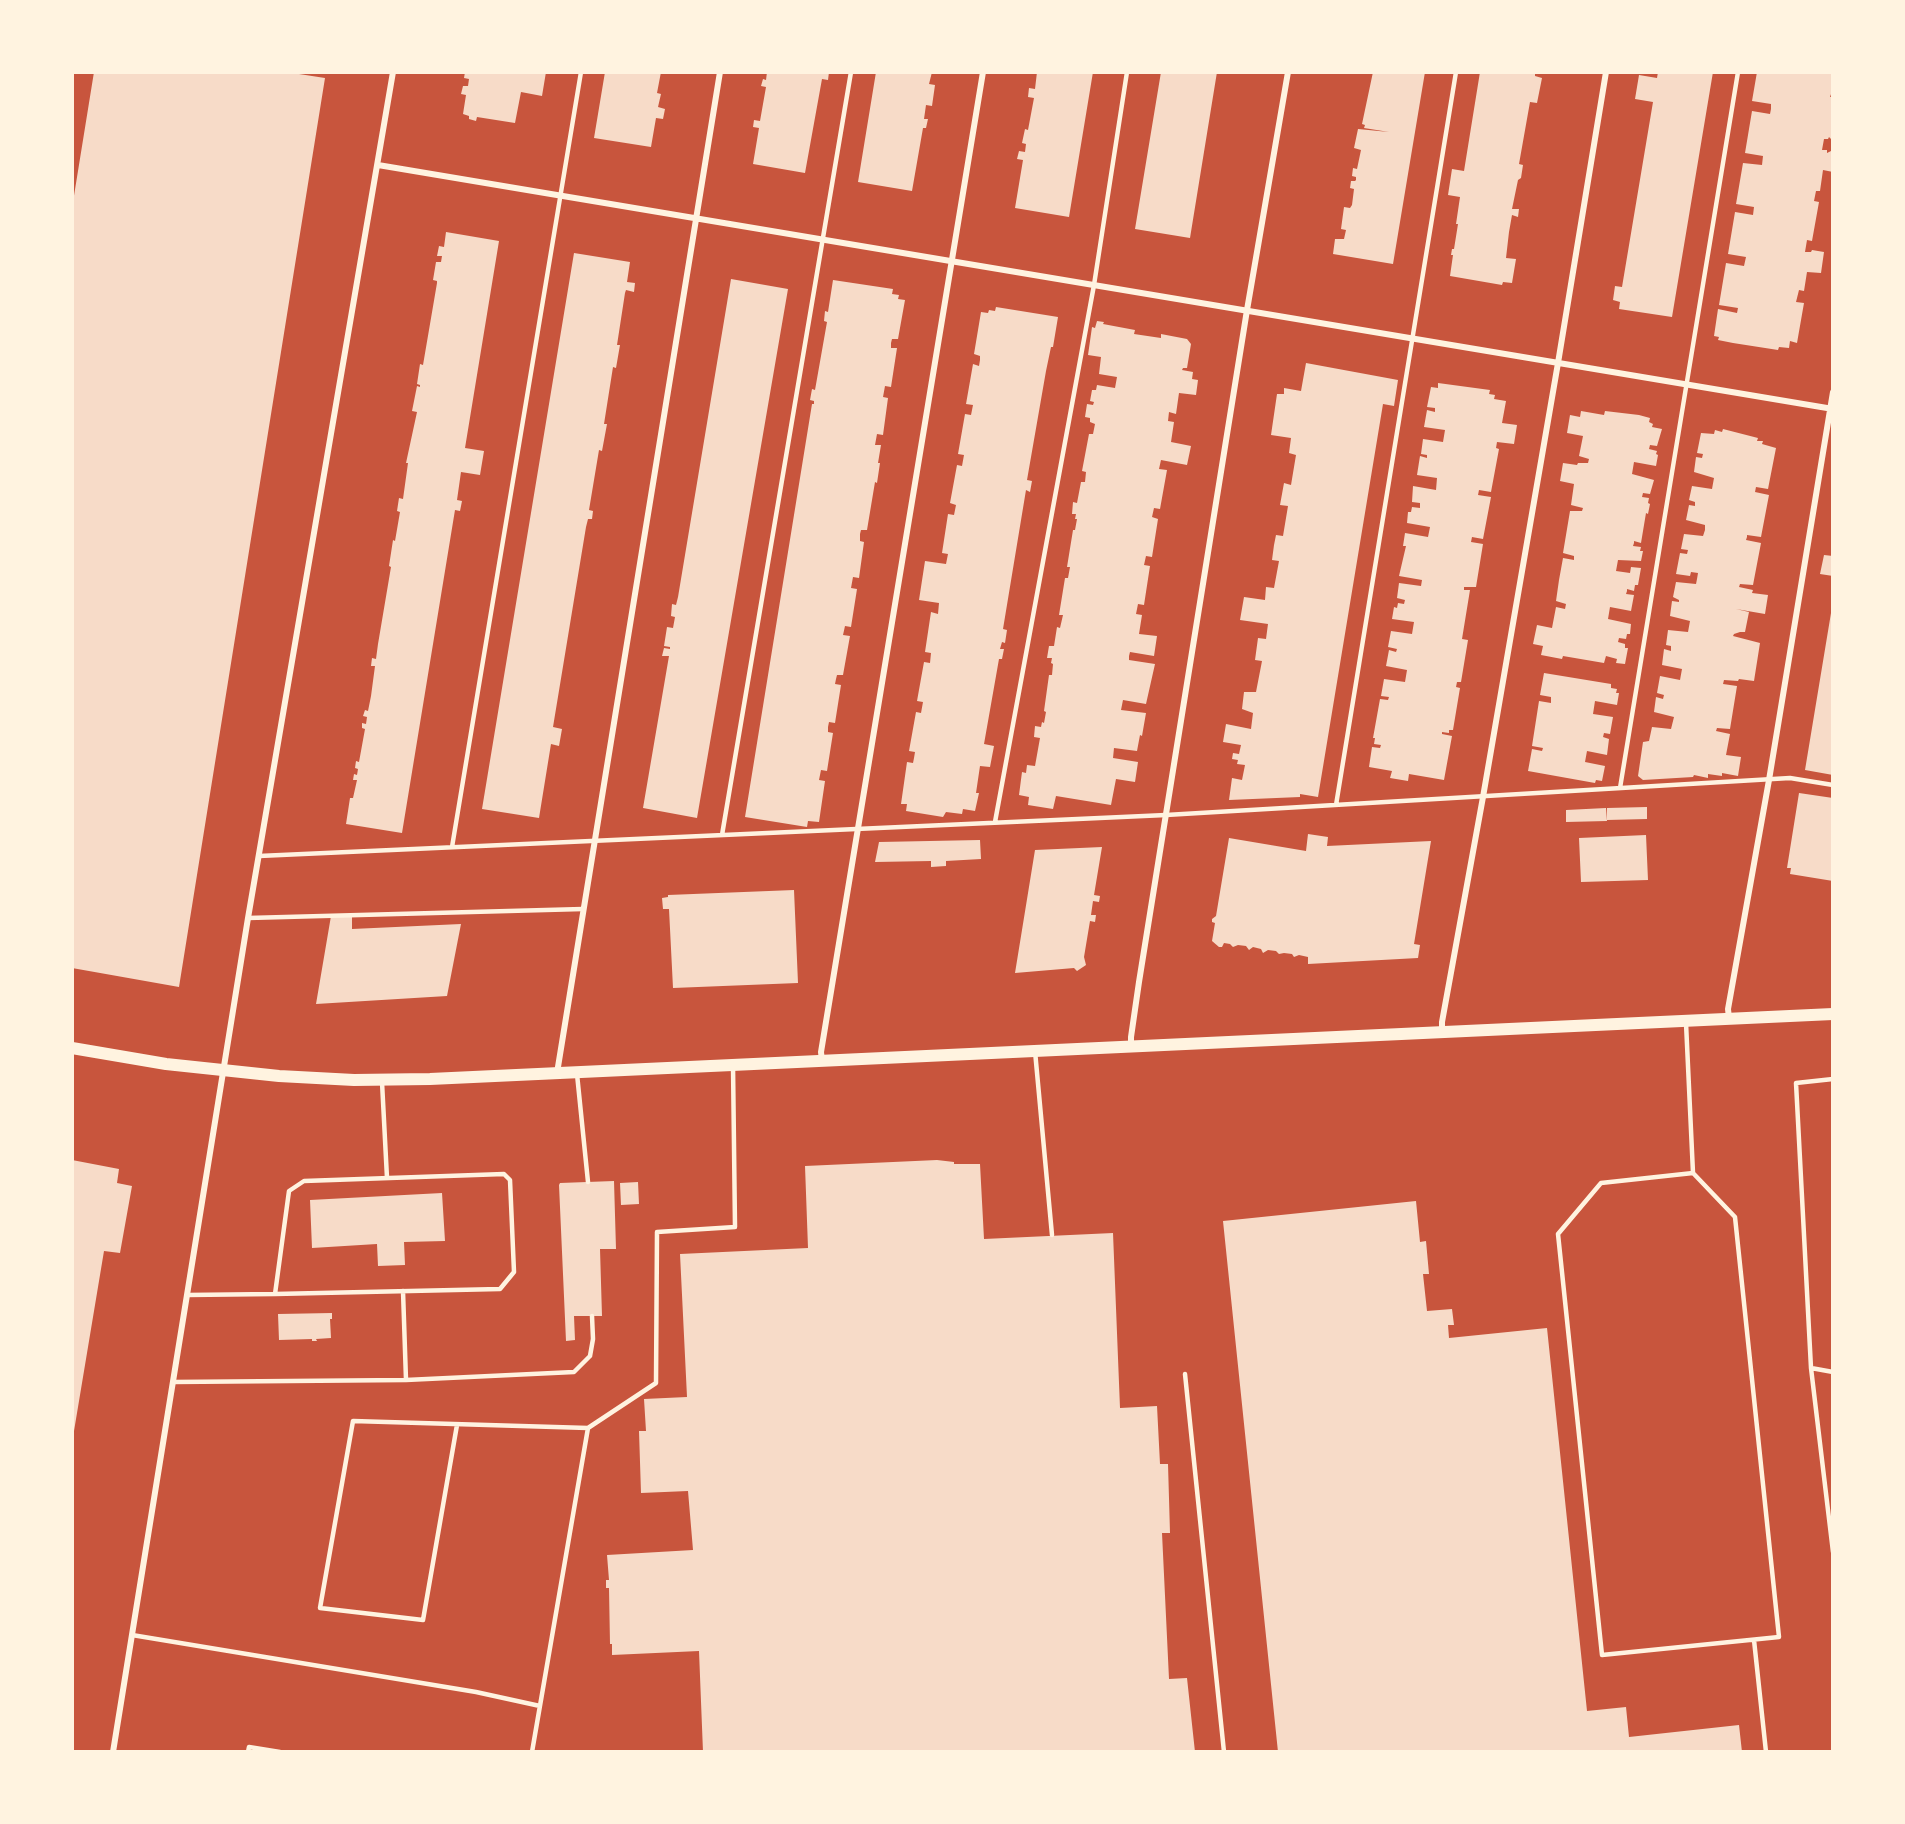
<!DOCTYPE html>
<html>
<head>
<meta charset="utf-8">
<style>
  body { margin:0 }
  #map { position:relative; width:1905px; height:1824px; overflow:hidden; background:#c8553d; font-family:"IBM Plex Sans",sans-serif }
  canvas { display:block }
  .frame { position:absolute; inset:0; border:74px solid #fff3e0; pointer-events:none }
</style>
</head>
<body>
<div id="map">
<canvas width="1905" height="1824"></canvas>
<div class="frame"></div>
</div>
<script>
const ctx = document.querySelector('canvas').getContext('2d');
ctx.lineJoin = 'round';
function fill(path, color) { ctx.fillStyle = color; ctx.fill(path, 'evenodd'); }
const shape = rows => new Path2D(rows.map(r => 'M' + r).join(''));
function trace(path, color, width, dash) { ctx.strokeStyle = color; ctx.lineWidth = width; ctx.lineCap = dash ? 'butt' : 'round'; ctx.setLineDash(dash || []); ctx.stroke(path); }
fill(shape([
  [94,72,286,72,325,78,179,987,72,968,72,208],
  [465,72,470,73,546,72,542,96,521,92,515,123,477,117,476,121,469,119,469,116,463,114,466,95,461,94,463,86,468,86,469,79,464,78],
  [605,72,661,72,657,93,661,94,658,107,665,109,663,119,656,118,651,147,594,138],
  [767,72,829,72,828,80,822,79,805,173,753,164,759,128,753,127,754,120,760,121,766,87,761,86,763,79,766,80],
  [876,72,932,72,929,84,935,85,932,106,926,105,924,119,928,119,926,128,923,128,912,191,858,182],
  [1037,72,1093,72,1069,217,1015,208,1023,160,1017,159,1019,151,1025,152,1026,144,1022,143,1025,129,1028,130,1034,98,1028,97,1029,88,1035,89],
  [1161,72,1217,72,1190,238,1135,229],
  [1373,72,1425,72,1393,264,1333,254,1335,239,1344,239,1346,230,1341,229,1344,207,1350,208,1352,205,1354,189,1350,188,1351,181,1355,181,1356,180,1356,177,1352,176,1353,168,1357,169,1361,150,1354,148,1358,129,1389,132,1364,128,1365,125,1362,124],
  [1480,72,1535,72,1535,76,1542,78,1537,103,1530,102,1519,164,1523,165,1521,178,1518,180,1512,209,1519,209,1518,217,1512,215,1509,232,1506,258,1516,259,1512,283,1503,282,1502,285,1450,276,1453,255,1451,255,1452,249,1454,249,1458,224,1456,224,1460,197,1448,195,1452,169,1464,171],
  [1658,72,1713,72,1672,317,1619,309,1620,302,1613,300,1615,286,1622,287,1653,102,1635,99,1639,75,1657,78],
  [1757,72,1833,72,1833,88,1830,97,1833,97,1833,141,1829,137,1828,139,1824,139,1822,150,1827,150,1827,153,1833,150,1833,172,1823,170,1820,191,1816,191,1814,201,1819,202,1812,241,1807,240,1805,252,1811,252,1812,250,1824,252,1821,273,1807,272,1804,291,1799,290,1796,302,1804,303,1797,343,1790,341,1789,348,1779,347,1778,350,1733,343,1718,340,1719,337,1714,336,1718,309,1737,313,1738,308,1719,305,1726,263,1744,266,1746,257,1728,254,1735,212,1753,215,1754,207,1736,204,1743,163,1762,165,1763,156,1745,153,1752,111,1770,114,1771,109,1771,104,1752,101],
  [446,232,499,241,465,448,484,451,480,475,461,472,457,500,462,501,460,511,455,510,402,833,346,824,350,798,353,798,357,780,353,780,354,774,357,775,358,769,355,768,356,761,359,762,365,729,362,728,362,723,366,724,367,717,363,716,365,710,368,711,371,696,375,666,371,666,372,658,376,659,378,644,391,567,389,566,393,540,395,541,400,512,397,511,399,498,403,499,408,463,406,463,417,412,412,411,417,386,420,387,420,385,417,384,420,364,423,365,437,283,437,281,433,280,436,262,441,262,442,256,437,256,439,246,444,247],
  [574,253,630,262,627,282,635,283,634,292,626,290,625,293,617,345,620,345,616,368,613,367,604,424,607,424,602,451,599,450,589,510,593,511,592,519,588,519,586,527,553,727,562,729,559,746,551,744,539,818,482,809],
  [731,279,788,289,697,818,643,808,669,656,662,656,664,648,670,649,670,647,664,646,667,627,673,628,675,617,671,616,672,604,676,605,678,597],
  [833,280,893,289,892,294,899,295,898,299,905,300,898,339,892,339,891,343,891,348,897,348,891,387,885,386,883,397,888,398,883,435,877,434,875,445,881,445,878,463,880,463,877,483,875,482,867,530,861,530,860,534,860,541,864,542,859,578,853,577,851,588,857,589,851,627,845,626,843,635,850,636,843,675,837,675,836,679,835,684,841,685,835,723,829,722,828,727,828,732,833,733,827,771,821,770,819,780,825,781,819,822,808,821,807,827,745,817,812,404,814,404,814,401,810,400,812,389,815,390,827,322,824,321,825,311,828,312],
  [996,307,1058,317,1053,347,1051,347,1046,371,1027,480,1032,481,1030,492,1026,490,1003,629,1007,630,1005,643,1002,642,1000,649,1004,649,1002,659,999,659,984,744,994,746,990,767,980,766,976,793,979,793,975,811,963,809,962,814,946,812,943,817,906,811,907,804,901,804,907,762,913,763,914,758,915,752,909,751,916,712,921,713,923,702,917,701,924,662,930,663,931,653,925,652,931,612,938,614,939,603,919,600,925,561,946,564,948,554,942,553,948,514,954,515,956,505,950,503,957,465,962,466,964,455,958,454,965,414,971,415,973,405,966,404,973,364,979,366,980,360,980,356,974,354,981,312,988,313,989,310,995,311],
  [1097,321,1104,322,1103,324,1135,330,1134,334,1161,338,1161,334,1187,339,1191,344,1187,368,1183,368,1182,370,1193,372,1192,379,1198,380,1196,395,1179,393,1176,414,1169,412,1168,421,1174,422,1171,442,1191,446,1187,465,1161,460,1159,469,1167,470,1160,509,1154,508,1152,517,1158,519,1152,557,1146,556,1144,565,1150,566,1144,605,1138,604,1136,614,1142,615,1139,634,1157,636,1154,656,1130,652,1129,656,1129,660,1155,664,1146,704,1123,700,1121,710,1146,713,1142,736,1140,735,1137,751,1114,748,1113,758,1138,762,1135,782,1116,779,1111,805,1056,796,1053,809,1028,805,1029,797,1019,795,1022,772,1026,773,1027,765,1035,766,1040,738,1034,737,1035,726,1041,727,1042,722,1044,723,1046,712,1044,711,1049,675,1052,675,1053,664,1051,663,1052,658,1047,658,1049,646,1054,646,1057,627,1060,628,1063,615,1059,615,1065,578,1068,578,1070,567,1067,567,1073,530,1075,530,1077,519,1075,519,1076,514,1072,514,1073,502,1077,503,1081,482,1085,482,1086,472,1082,471,1089,434,1093,434,1095,424,1090,422,1090,418,1085,417,1087,404,1093,405,1094,402,1090,401,1092,390,1096,390,1097,385,1115,388,1117,377,1099,374,1101,357,1088,355,1092,327,1095,328],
  [1306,363,1398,380,1394,406,1383,404,1318,797,1300,794,1300,797,1229,800,1232,778,1242,780,1245,765,1237,764,1238,760,1232,759,1233,753,1239,754,1241,745,1223,742,1226,724,1251,729,1253,713,1242,709,1244,692,1256,692,1262,661,1255,660,1258,638,1266,639,1268,624,1240,620,1244,597,1265,600,1266,587,1274,588,1279,561,1272,560,1274,545,1276,535,1283,536,1288,506,1280,505,1284,483,1291,485,1296,455,1289,453,1291,438,1271,435,1277,394,1284,394,1284,388,1301,391],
  [1438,383,1490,390,1489,394,1495,395,1494,399,1506,401,1502,423,1517,425,1514,444,1497,442,1496,448,1499,449,1491,492,1479,490,1478,495,1491,497,1483,539,1472,537,1471,542,1483,544,1476,587,1464,587,1464,590,1470,590,1462,639,1468,640,1461,682,1457,682,1456,687,1460,688,1453,730,1449,730,1449,733,1442,732,1442,734,1452,736,1444,780,1409,774,1408,781,1390,778,1392,771,1369,767,1372,747,1380,748,1381,745,1374,744,1375,738,1373,738,1380,699,1388,700,1389,697,1381,696,1384,679,1405,682,1407,670,1386,666,1389,650,1396,652,1397,649,1388,647,1391,631,1412,634,1414,622,1392,619,1394,607,1397,608,1398,603,1404,604,1405,600,1397,598,1399,583,1421,586,1422,580,1399,576,1406,546,1403,546,1405,533,1428,537,1430,527,1407,523,1408,512,1411,512,1412,507,1420,508,1420,503,1412,502,1413,486,1436,490,1437,478,1417,475,1420,456,1427,458,1427,455,1421,454,1423,439,1443,442,1445,430,1424,427,1427,410,1435,412,1435,408,1427,407,1431,387,1438,388],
  [1581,411,1604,415,1605,411,1639,415,1650,418,1649,422,1653,424,1652,427,1662,429,1657,446,1650,445,1649,449,1657,451,1656,454,1658,455,1656,466,1634,462,1632,474,1654,480,1650,494,1643,493,1642,497,1649,498,1648,503,1650,504,1648,514,1646,513,1641,543,1634,541,1634,543,1633,546,1641,547,1640,551,1643,551,1641,561,1618,560,1616,571,1630,573,1631,567,1641,568,1638,585,1635,585,1634,591,1627,589,1627,591,1626,594,1634,595,1631,611,1610,607,1608,619,1631,624,1630,634,1627,634,1626,639,1619,638,1618,642,1625,644,1625,648,1628,648,1625,664,1616,663,1617,659,1606,656,1604,663,1563,656,1562,659,1541,655,1543,646,1533,644,1537,625,1552,628,1556,607,1565,609,1566,604,1556,601,1559,580,1563,558,1574,560,1574,556,1563,553,1570,511,1582,511,1583,508,1571,505,1574,484,1560,481,1563,463,1577,465,1578,463,1588,463,1589,459,1579,456,1583,436,1567,433,1570,415,1580,417],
  [1723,429,1758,438,1757,441,1763,441,1762,444,1776,448,1768,489,1756,487,1755,492,1769,495,1761,537,1747,535,1747,537,1746,540,1761,543,1753,585,1740,584,1739,587,1753,590,1752,593,1768,595,1765,614,1736,609,1749,612,1745,632,1740,632,1734,634,1733,636,1760,643,1754,681,1739,679,1738,681,1724,680,1723,684,1737,686,1730,729,1717,728,1716,731,1730,734,1726,755,1741,757,1738,776,1722,773,1722,776,1708,774,1708,778,1694,775,1693,777,1643,780,1638,776,1643,742,1649,741,1652,727,1671,729,1674,717,1654,712,1656,697,1663,699,1664,695,1657,693,1660,676,1680,680,1682,669,1662,665,1664,649,1671,651,1671,646,1666,645,1668,630,1688,632,1690,621,1670,616,1672,601,1679,602,1679,600,1673,597,1676,582,1696,584,1697,579,1698,573,1691,572,1690,576,1676,574,1680,553,1687,554,1688,550,1681,549,1684,534,1703,536,1705,530,1705,525,1686,520,1689,505,1695,506,1695,502,1689,500,1692,486,1712,489,1714,478,1694,472,1696,457,1702,458,1703,454,1697,453,1701,433,1714,434,1715,430,1722,432],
  [1824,555,1833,556,1833,576,1820,574],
  [1832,607,1833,607,1833,775,1805,770],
  [1544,673,1611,684,1611,688,1617,689,1616,693,1619,693,1617,705,1595,701,1593,714,1613,717,1610,734,1604,733,1603,737,1609,739,1607,755,1587,751,1585,762,1605,766,1602,781,1596,780,1595,783,1528,771,1532,749,1542,751,1543,748,1532,746,1539,701,1551,703,1551,697,1540,695],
  [1799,793,1833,798,1833,881,1790,874,1791,868,1787,868],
  [1647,807,1647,819,1607,820,1607,808],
  [1606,808,1607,821,1566,822,1566,810],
  [1308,834,1328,837,1327,846,1431,841,1414,944,1420,945,1418,958,1308,964,1308,957,1299,955,1294,957,1292,954,1284,953,1279,954,1276,951,1268,950,1263,953,1261,949,1253,947,1249,950,1246,946,1238,945,1233,947,1230,944,1224,943,1222,947,1219,947,1212,941,1215,923,1212,922,1212,919,1216,916,1229,838,1306,851],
  [1646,835,1648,880,1581,882,1579,838],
  [980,840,981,859,946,861,946,866,931,867,931,861,875,862,879,842],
  [1102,847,1094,895,1100,896,1099,902,1093,901,1091,915,1096,915,1095,922,1090,921,1084,957,1086,965,1077,971,1074,968,1015,973,1035,850],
  [794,890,798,983,673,988,669,909,663,909,662,898,668,897,668,895],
  [331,916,352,916,352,929,461,924,447,996,316,1004],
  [72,1160,119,1169,117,1183,132,1186,120,1253,104,1251,73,1437],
  [937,1160,954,1162,954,1164,980,1164,984,1239,1113,1233,1120,1408,1157,1406,1160,1464,1168,1464,1170,1533,1162,1533,1169,1679,1187,1678,1195,1752,703,1752,699,1651,612,1655,612,1644,610,1644,609,1588,606,1588,606,1580,609,1580,607,1555,693,1550,688,1491,641,1493,639,1431,646,1431,644,1399,687,1397,680,1254,808,1248,805,1166],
  [614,1181,616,1249,600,1249,602,1316,574,1316,575,1340,566,1341,559,1185,560,1183],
  [638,1182,639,1204,621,1205,620,1183],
  [442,1193,445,1241,404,1242,405,1265,378,1266,377,1244,312,1248,310,1200],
  [1416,1201,1420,1242,1426,1241,1429,1274,1423,1274,1427,1311,1452,1309,1454,1325,1448,1325,1449,1338,1547,1328,1587,1711,1626,1707,1629,1737,1739,1725,1742,1752,1278,1752,1223,1221],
  [332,1313,332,1319,330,1319,331,1338,316,1339,317,1341,312,1341,312,1339,279,1340,278,1314]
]), '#f7dbc8');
trace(shape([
  [1620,788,1738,72],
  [1336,805,1456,72],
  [995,822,1094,285,1127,72],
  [722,835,851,72],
  [452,847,581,72],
  [259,856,1166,815,1790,778,1833,785],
  [248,918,583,909],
  [1686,1023,1693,1173],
  [1035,1051,1052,1235],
  [577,1074,588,1182],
  [382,1082,387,1178],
  [1693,1173,1735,1217,1779,1637,1602,1655,1558,1234,1601,1183,1693,1173],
  [403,1291,406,1380],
  [187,1295,275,1294,500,1289,514,1272,510,1180,504,1174,304,1181,289,1191,275,1294],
  [1811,1368,1796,1083,1833,1079],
  [1833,1372,1811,1368,1833,1552],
  [1185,1374,1224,1752],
  [173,1382,406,1380,574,1372,590,1356,593,1339,592,1316],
  [457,1425,423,1620,320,1608,353,1421,588,1428],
  [132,1635,476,1692,540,1706],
  [1754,1640,1766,1752],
  [248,1752,249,1747,280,1752],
  [532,1752,588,1428,656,1383,657,1232,735,1227,733,1065]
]), '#fff3e0', 4.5);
trace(shape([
  [378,165,1833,409],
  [1729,1018,1728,1009,1769,780,1833,392],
  [1442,1032,1442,1022,1483,797,1558,363,1606,72],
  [1131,1047,1131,1037,1139,982,1247,310,1288,72],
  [822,1061,821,1052,983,72],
  [557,1073,720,72],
  [113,1752,248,918,393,72]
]), '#fff3e0', 6);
trace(shape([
  [72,1048,166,1064,279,1076,354,1080,430,1079,1833,1014]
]), '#fff3e0', 12);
</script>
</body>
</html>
